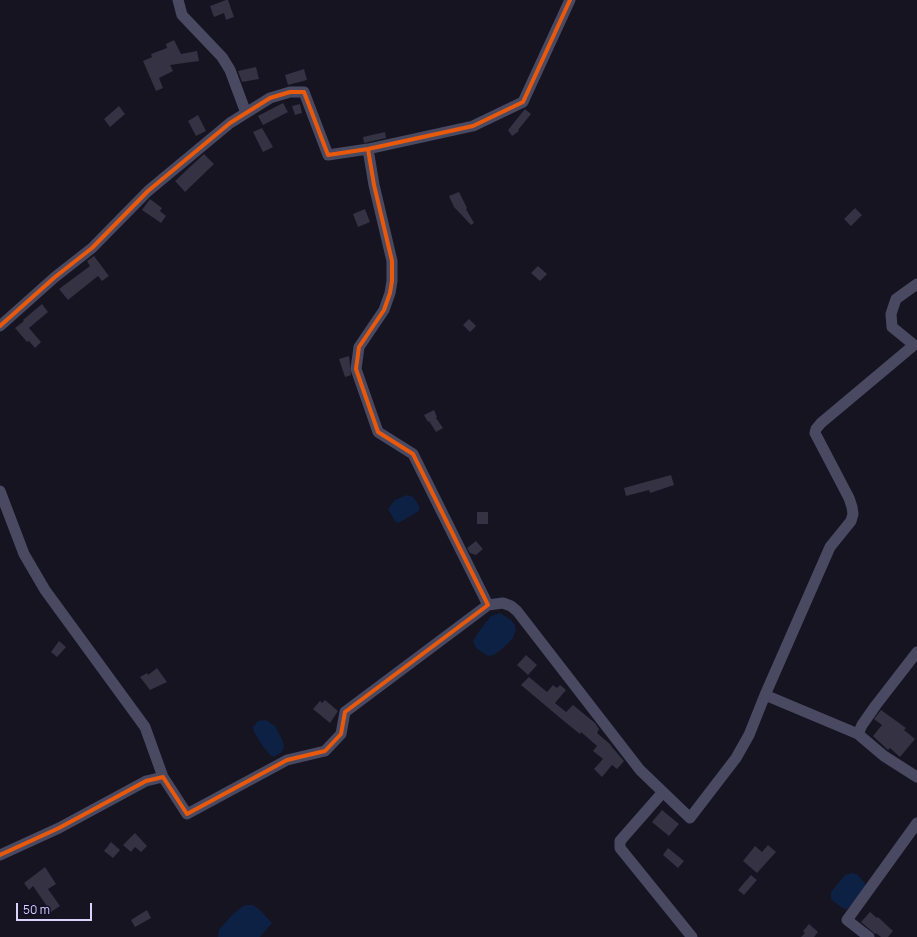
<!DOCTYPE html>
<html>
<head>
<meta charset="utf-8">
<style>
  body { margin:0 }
  #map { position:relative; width:917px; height:937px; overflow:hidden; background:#161421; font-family:Manrope,sans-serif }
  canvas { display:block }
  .scale { position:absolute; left:16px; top:903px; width:76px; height:18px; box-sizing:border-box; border:2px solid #d9d4ff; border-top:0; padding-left:5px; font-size:12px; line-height:14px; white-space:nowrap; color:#d9d4ff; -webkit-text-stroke:3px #130f26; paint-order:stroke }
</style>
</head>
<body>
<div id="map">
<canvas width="917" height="937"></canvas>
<div class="scale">50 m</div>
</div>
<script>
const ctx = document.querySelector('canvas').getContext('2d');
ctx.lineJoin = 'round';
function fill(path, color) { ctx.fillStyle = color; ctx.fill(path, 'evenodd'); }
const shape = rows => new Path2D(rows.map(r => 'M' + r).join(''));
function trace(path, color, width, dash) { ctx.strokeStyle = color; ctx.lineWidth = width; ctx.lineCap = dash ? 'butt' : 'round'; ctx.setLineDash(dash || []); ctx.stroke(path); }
fill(shape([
  [407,495,413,497,416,501,419,506,419,511,398,523,395,521,388,509,395,500],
  [500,613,511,620,515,625,516,630,513,638,502,649,494,655,488,656,476,648,473,641,480,630,491,616],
  [266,720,275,726,283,742,284,747,282,752,274,757,270,755,262,745,254,732,253,727,258,721],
  [852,873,858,875,867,886,854,902,846,910,837,904,831,899,831,892,845,875],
  [248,905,253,905,260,910,272,923,260,937,218,937,219,930,232,915,243,906]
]), '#0d2144');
fill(shape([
  [226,0,228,0,234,17,226,20,224,13,214,17,210,6],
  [174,40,181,54,197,51,199,61,170,65,173,71,159,78,163,88,156,91,143,61,152,57,151,54,167,48,166,44],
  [256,67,259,79,242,82,238,71],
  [304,69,307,80,288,85,285,75],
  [283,103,288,112,263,125,258,116],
  [300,104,302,113,295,115,292,106],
  [119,106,125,114,110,127,104,119],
  [525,109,531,114,518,130,519,131,512,136,508,130],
  [198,115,206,131,196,136,188,121],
  [262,128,273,147,263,152,253,132],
  [385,132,386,138,364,143,363,137],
  [204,154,214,164,185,192,175,181],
  [459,192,467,208,466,209,474,223,471,225,454,207,449,196],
  [150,199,162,208,160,211,166,216,161,223,142,210],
  [855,208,862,215,851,226,844,219],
  [365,209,370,222,358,227,353,214],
  [94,256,109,276,102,281,98,276,68,300,59,289,90,266,87,261],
  [538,266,547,274,540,281,531,273],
  [42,304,48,312,29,328,41,342,35,348,29,341,27,342,15,328,24,321,23,320],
  [469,319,476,326,470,332,463,325],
  [349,356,351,375,345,377,339,359],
  [434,410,437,417,436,418,443,428,436,432,429,421,428,422,424,415],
  [671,475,674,485,650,493,649,490,626,496,624,488],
  [477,512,488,512,488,524,477,524],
  [476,541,483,549,476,555,470,553,467,548],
  [59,641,66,647,57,657,51,652],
  [526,655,537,665,528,675,517,665],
  [157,668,167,682,150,690,140,677,147,673,148,675],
  [529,677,547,692,553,685,557,688,560,685,566,690,555,703,566,712,573,705,595,723,599,729,597,733,611,745,611,746,624,761,617,769,612,765,602,777,594,769,603,759,593,751,597,746,581,732,580,734,565,722,521,685],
  [325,700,338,711,330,723,313,709,320,701,322,703],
  [881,710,906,728,904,730,915,739,900,757,890,748,888,750,873,736,882,725,874,719],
  [662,810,679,824,669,836,652,822],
  [135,833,147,846,141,852,135,847,131,852,123,845],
  [111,842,120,850,113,858,104,851],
  [768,845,776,852,757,873,743,861,755,846,762,852],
  [668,848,684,861,678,868,663,855],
  [45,867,56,884,48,889,60,906,51,912,33,886,29,890,24,883],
  [751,875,757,880,744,895,738,890],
  [147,910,151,918,135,927,131,920],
  [870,912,877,918,878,917,893,931,888,937,881,937,876,933,875,934,861,922],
  [809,924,818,932,814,937,801,937,805,933,803,931]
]), '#343243');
trace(shape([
  [178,0,182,15,222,57,230,70,246,113],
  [917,284,896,299,891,314,892,327,914,345,821,423,816,429,815,433,849,498,852,507,853,514,851,521,830,547,765,695,858,734,884,756,917,777],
  [0,326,55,277,92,248,148,191,230,123,270,98,290,92,304,92,328,155,368,149,473,126,523,102,570,0],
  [0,491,24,554,45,590,145,727,163,777],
  [488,605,503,603,511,606,517,611,640,770,690,818,736,758,749,735,765,695],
  [858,734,862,725,876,705,917,652],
  [663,792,620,841,620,848,692,937],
  [0,855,59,828,146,781,163,777,187,814,287,760,325,751,341,734,345,712,488,605,413,454,378,432,356,369,359,347,384,310,390,293,392,281,392,261,374,185,368,149],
  [869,937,847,920,917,823]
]), '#4a4962', 11);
trace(shape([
  [0,326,55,277,92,248,148,191,230,123,270,98,290,92,304,92,328,155,368,149,473,126,523,102,570,0],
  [0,855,59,828,146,781,163,777,187,814,287,760,325,751,341,734,345,712,488,605,413,454,378,432,356,369,359,347,384,310,390,293,392,281,392,261,374,185,368,149]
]), '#e8590c', 4);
</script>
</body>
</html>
